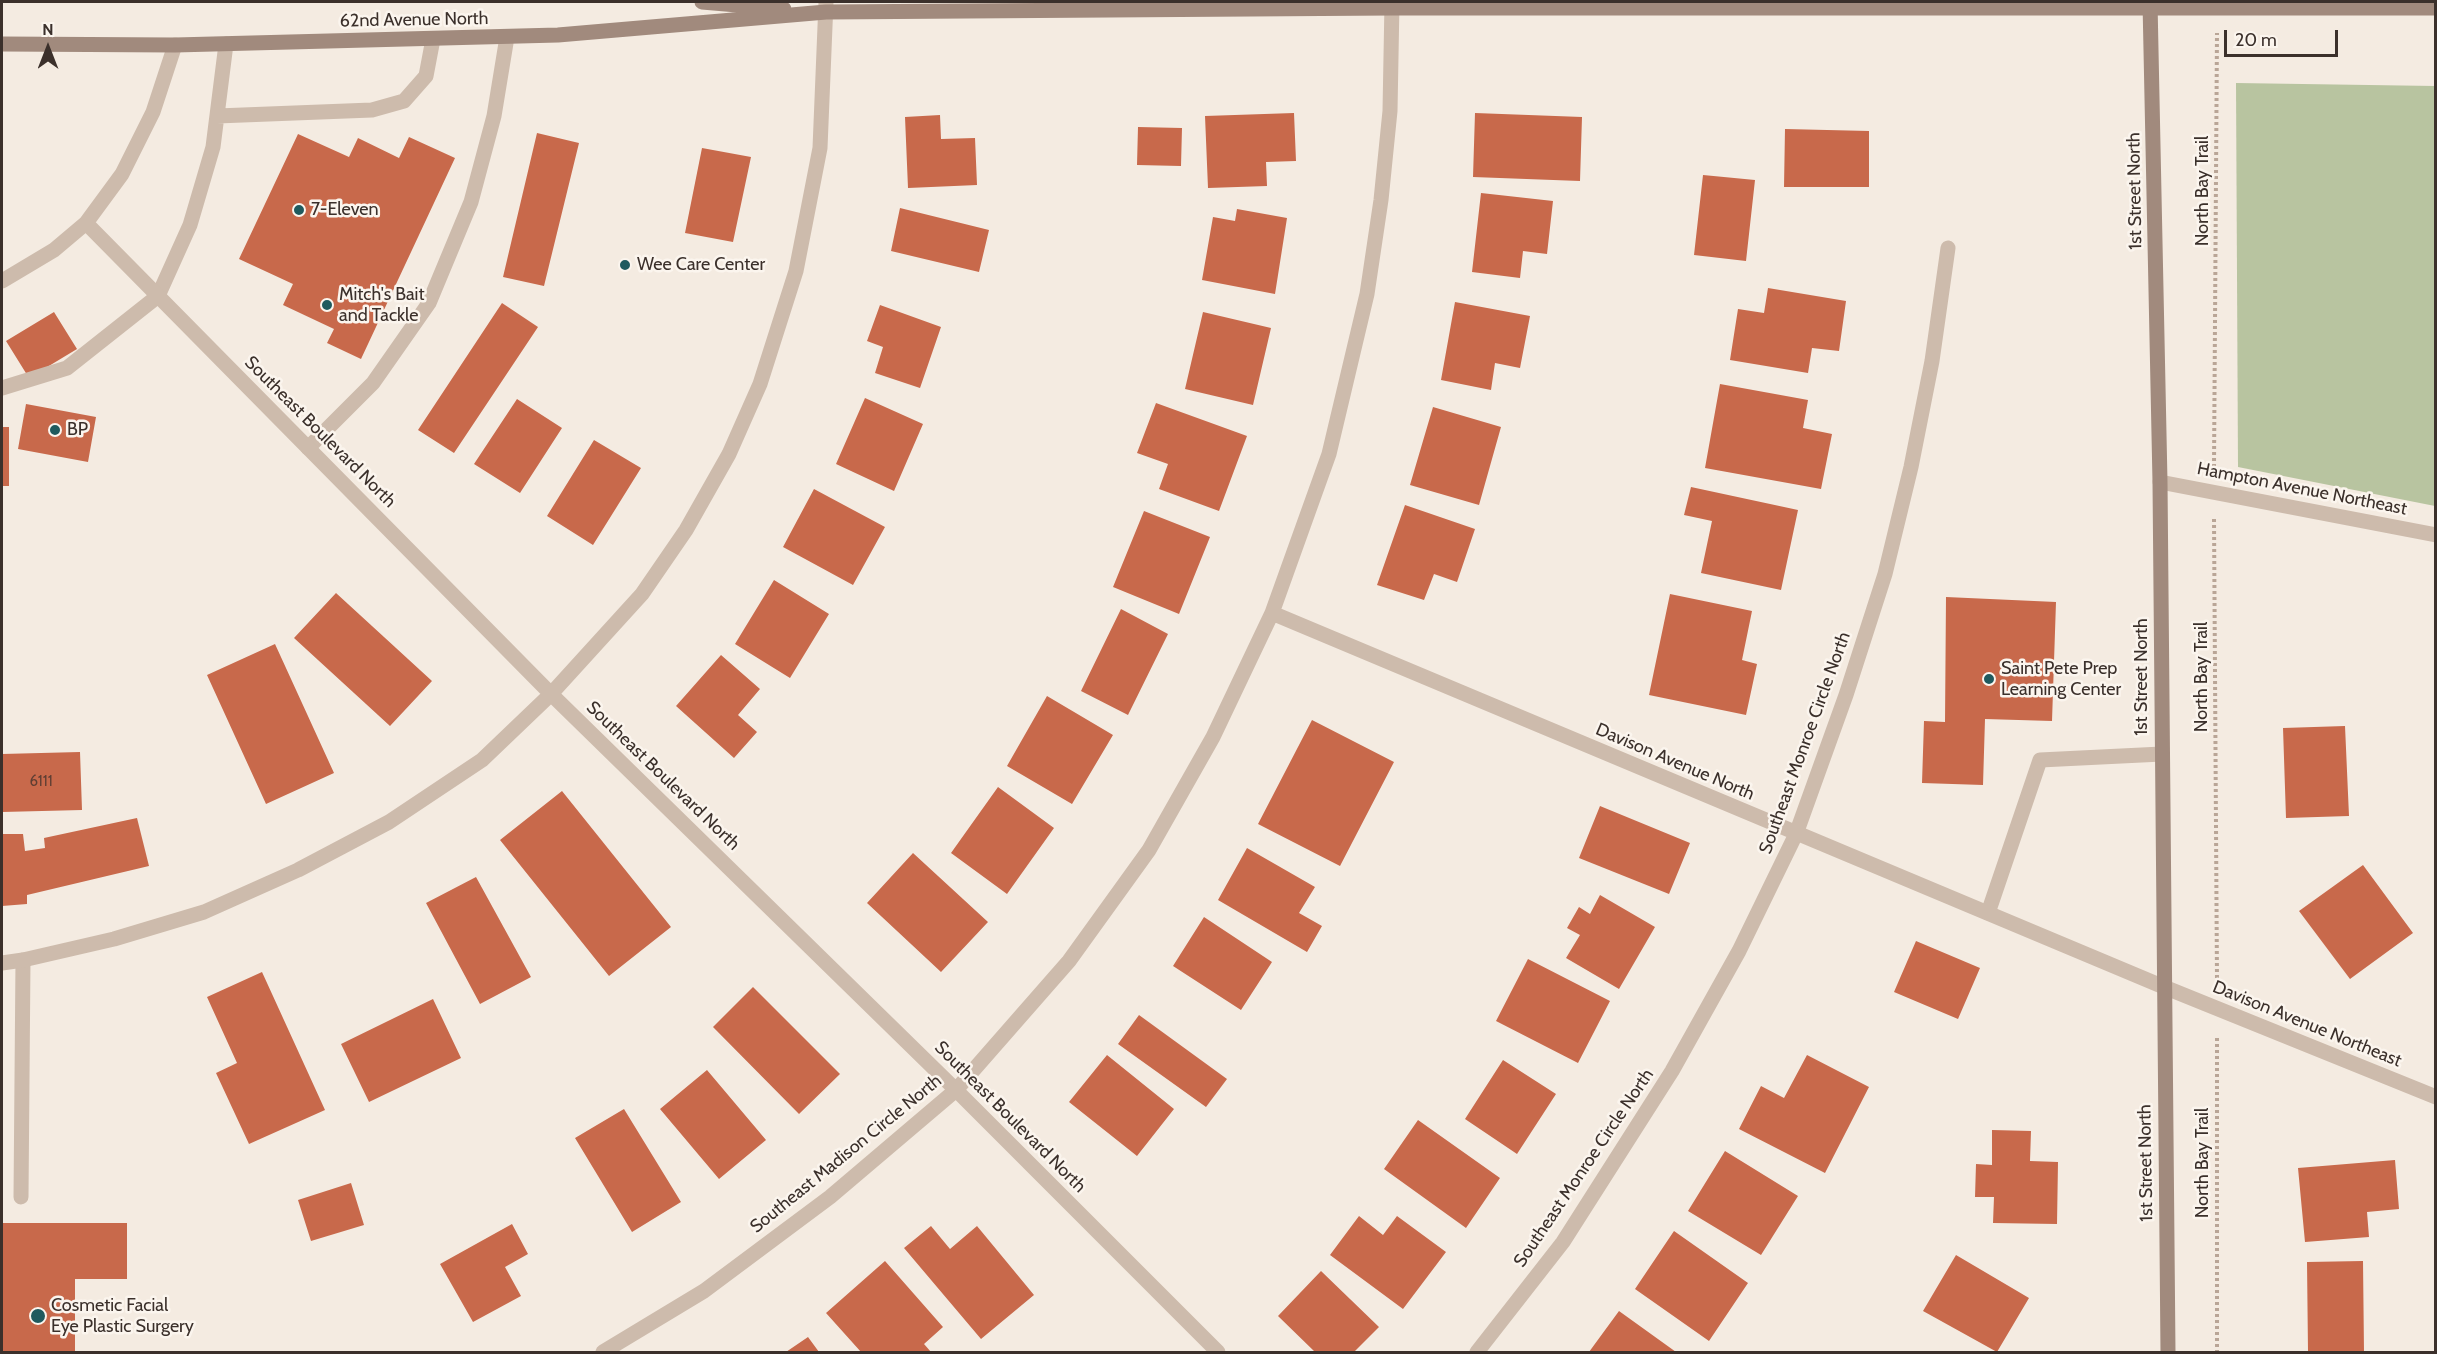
<!DOCTYPE html>
<html>
<head>
<meta charset="utf-8">
<style>
  body { margin:0 }
  #map { position:relative; width:2437px; height:1354px; overflow:hidden; background:#f4ebe1; font-family:Cabin,sans-serif }
  canvas { display:block }
  .frame { position:absolute; inset:0; border:3px solid #3b302b; pointer-events:none }
  .north { position:absolute; left:18px; top:18px; width:60px; height:60px; -webkit-text-stroke:4px #fbf5ee; paint-order:stroke; rotate:0deg; font-size:16px; font-weight:700; line-height:24px; text-align:center; color:#3b302b }
  .north::after { content:''; display:block; margin:auto; width:21px; height:27px; background:#3b302b; clip-path:polygon(50% 0,100% 100%,50% 72%,0 100%) }
  .scale { position:absolute; left:2224px; top:30px; width:114px; height:27px; box-sizing:border-box; border:3px solid #3b302b; border-top:0; padding-left:8px; font-size:18px; line-height:21px; white-space:nowrap; color:#3b302b; -webkit-text-stroke:4px #fbf5ee; paint-order:stroke }
</style>
</head>
<body>
<div id="map">
<canvas width="2437" height="1354"></canvas>
<div class="frame"></div>
<div class="north">N</div>
<div class="scale">20 m</div>
</div>
<script>
const ctx = document.querySelector('canvas').getContext('2d');
ctx.lineJoin = 'round';
function fill(path, color) { ctx.fillStyle = color; ctx.fill(path, 'evenodd'); }
const shape = rows => new Path2D(rows.map(r => 'M' + r).join(''));
function trace(path, color, width, dash) { ctx.strokeStyle = color; ctx.lineWidth = width; ctx.lineCap = dash ? 'butt' : 'round'; ctx.setLineDash(dash || []); ctx.stroke(path); }
function drawText(font, color, halo, rows, align = 'center') {
  ctx.font = font + ' Cabin,sans-serif'; ctx.lineWidth = 5; ctx.setLineDash([]); ctx.textBaseline = 'middle'; ctx.strokeStyle = halo; ctx.fillStyle = color; for (const [text, x, y, turn = 0] of rows) {
    ctx.save(); ctx.translate(x, y); ctx.rotate((+turn || 0) * Math.PI / 180); ctx.textAlign = isNaN(turn) ? turn : align; if (halo) ctx.strokeText(text, 0, 0); ctx.fillText(text, 0, 0); ctx.restore();
  }
}
fill(shape([
  [2236,83,2435,86,2435,506,2238,467]
]), '#b8c4a0');
fill(shape([
  [1294,113,1296,161,1266,162,1267,186,1208,188,1205,116],
  [1475,113,1582,117,1580,181,1473,177],
  [940,115,941,139,975,138,977,185,908,188,905,117],
  [1138,127,1182,128,1181,166,1137,165],
  [1785,129,1869,131,1869,187,1784,187],
  [537,133,579,143,544,286,503,277],
  [298,134,349,157,358,138,399,158,409,137,455,158,361,359,327,343,334,329,283,305,293,284,239,259],
  [702,148,751,157,733,242,685,233],
  [1703,175,1755,180,1746,261,1694,255],
  [1481,193,1553,201,1547,254,1523,251,1520,278,1472,272],
  [900,208,989,230,979,272,891,251],
  [1237,209,1287,218,1275,294,1202,280,1213,217,1235,221],
  [1768,288,1846,301,1839,351,1812,348,1808,373,1730,360,1738,309,1764,313],
  [1455,302,1530,316,1520,368,1495,363,1491,390,1441,380],
  [502,303,538,327,454,453,418,430],
  [880,305,941,327,920,388,875,373,883,347,867,341],
  [54,312,77,349,29,378,6,341],
  [1203,312,1271,328,1253,405,1185,389],
  [1720,384,1808,400,1803,428,1832,434,1821,489,1705,468],
  [865,398,923,424,894,491,836,464],
  [517,399,562,428,520,493,474,464],
  [1156,403,1247,436,1219,511,1159,489,1168,464,1137,453],
  [26,404,96,417,88,462,18,449],
  [1433,407,1501,427,1479,505,1410,485],
  [2,427,9,427,9,486,2,486],
  [594,440,641,468,593,545,547,516],
  [1691,487,1798,510,1781,590,1701,573,1712,521,1684,515],
  [814,489,885,527,853,585,783,547],
  [1405,505,1475,529,1457,582,1434,574,1424,600,1377,585],
  [1144,511,1210,537,1179,614,1113,587],
  [774,580,829,614,790,678,735,644],
  [336,593,432,681,390,726,294,638],
  [1670,594,1752,611,1742,660,1757,664,1746,715,1649,695],
  [1946,597,2056,602,2052,721,1985,719,1983,785,1922,783,1924,721,1945,722],
  [1121,609,1168,634,1128,715,1081,691],
  [275,644,334,773,266,804,207,675],
  [721,655,760,689,738,715,757,732,734,758,676,706],
  [1047,696,1113,735,1072,804,1007,766],
  [1312,720,1394,762,1340,866,1258,824],
  [2345,726,2349,816,2286,818,2283,728],
  [80,752,82,810,2,812,2,754],
  [998,787,1054,828,1007,894,951,853],
  [562,791,671,927,609,976,500,840],
  [1600,806,1690,843,1669,894,1579,858],
  [137,818,149,866,27,895,27,904,2,906,2,834,23,834,25,851,45,848,44,838],
  [1247,848,1315,887,1299,913,1322,926,1307,952,1218,900],
  [913,853,988,922,941,972,867,903],
  [2363,865,2413,933,2350,979,2299,911],
  [476,877,531,977,480,1004,426,903],
  [1600,895,1655,927,1619,989,1566,958,1580,935,1567,928,1579,907,1590,914],
  [1204,917,1272,962,1241,1010,1173,966],
  [1916,941,1980,968,1958,1019,1894,992],
  [1528,959,1610,1001,1578,1063,1496,1021],
  [262,972,325,1110,249,1144,216,1073,237,1063,207,997],
  [753,987,840,1074,799,1114,713,1027],
  [433,999,461,1058,369,1102,341,1044],
  [1139,1015,1227,1079,1206,1107,1118,1044],
  [1107,1055,1174,1109,1137,1156,1069,1102],
  [1807,1055,1869,1087,1825,1173,1739,1129,1761,1086,1784,1098],
  [1503,1060,1556,1094,1517,1154,1465,1119],
  [707,1070,766,1140,719,1179,660,1109],
  [624,1109,681,1202,632,1232,575,1138],
  [1418,1120,1500,1178,1466,1228,1384,1169],
  [1992,1130,2031,1131,2030,1161,2058,1162,2057,1224,1993,1223,1994,1197,1975,1197,1976,1164,1992,1165],
  [1725,1151,1798,1196,1761,1255,1688,1211],
  [2395,1160,2399,1209,2367,1212,2369,1237,2305,1242,2298,1168],
  [351,1183,364,1225,311,1241,298,1200],
  [1359,1216,1383,1235,1397,1216,1446,1252,1403,1309,1330,1255],
  [2,1223,127,1223,127,1279,75,1279,75,1352,2,1352],
  [512,1224,528,1254,505,1267,521,1296,473,1322,440,1264],
  [931,1226,950,1249,977,1226,1034,1295,981,1339,904,1248],
  [1674,1231,1748,1283,1709,1341,1635,1289],
  [1956,1255,2029,1298,1997,1352,1923,1311],
  [885,1261,943,1327,924,1344,931,1352,861,1352,826,1313],
  [2363,1261,2364,1352,2308,1352,2307,1262],
  [1321,1271,1379,1327,1354,1352,1315,1352,1278,1316],
  [1619,1311,1676,1352,1589,1352],
  [808,1337,819,1352,786,1352]
]), '#c8694b');
trace(shape([
  [2214,467,2217,33],
  [2214,519,2217,980],
  [2217,1038,2217,1352]
]), '#b9a596', 4, [3, 3]);
trace(shape([
  [217,116,372,110,404,101,426,76,433,39],
  [2,388,67,368,158,296,190,225,213,147,226,44],
  [308,448,373,383,429,303,471,202,494,116,507,37],
  [1988,913,2040,760,2162,754],
  [21,1197,23,960]
]), '#cdbbac', 15);
trace(shape([
  [86,223,551,694,956,1090,1218,1352],
  [2,281,54,250,86,223,122,174,153,112,175,45],
  [2160,482,2436,535],
  [1272,613,2164,987,2436,1097],
  [2,963,23,960,114,939,204,912,298,870,389,822,482,760,551,694,642,594,686,530,729,454,760,384,796,271,820,148,826,2],
  [603,1352,704,1291,830,1197,956,1090,1069,961,1149,850,1213,737,1272,613,1329,454,1367,294,1381,200,1390,111,1392,2],
  [1477,1352,1563,1242,1672,1071,1739,951,1796,834,1846,695,1885,574,1911,467,1932,361,1948,248]
]), '#cdbbac', 15);
trace(shape([
  [702,2,784,9],
  [2150,2,2160,482,2168,1352],
  [2,44,175,45,558,35,826,12,1392,8,2436,8]
]), '#a18a7d', 15);
for (const [x, y, r, color] of [
  [299,210,6,"#1f5a5e"],
  [625,265,6,"#1f5a5e"],
  [327,305,6,"#1f5a5e"],
  [55,430,6,"#1f5a5e"],
  [1989,679,6,"#1f5a5e"],
  [38,1316,8,"#1f5a5e"]
]) { const dot = new Path2D(); dot.arc(x, y, r, 0, 2 * Math.PI); ctx.fillStyle = color; ctx.fill(dot); trace(dot, '#fbf5ee', 2); }
drawText('15px', '#5e3e33', null, [
  ["6111",41,782]
]);
drawText('18px', '#3b302b', '#fbf5ee', [
  ["62nd Avenue North",414,20,-1],
  ["1st Street North",2135,191,-91],
  ["North Bay Trail",2203,191,-90],
  ["Southeast Boulevard North",320,432,45],
  ["Hampton Avenue Northeast",2302,489,11],
  ["1st Street North",2142,677,-90],
  ["North Bay Trail",2202,677,-90],
  ["Southeast Monroe Circle North",1805,743,-70],
  ["Davison Avenue North",1675,762,23],
  ["Southeast Boulevard North",663,776,44],
  ["Davison Avenue Northeast",2307,1024,22],
  ["Southeast Boulevard North",1010,1117,45],
  ["Southeast Madison Circle North",846,1154,-39],
  ["1st Street North",2146,1163,-91],
  ["North Bay Trail",2203,1163,-90],
  ["Southeast Monroe Circle North",1584,1168,-56]
]);
drawText('18px', '#3b302b', '#fbf5ee', [
  ["7-Eleven",311,210],
  ["Wee Care Center",637,265],
  ["Mitch's Bait",339,295],
  ["and Tackle",339,316],
  ["BP",67,430],
  ["Saint Pete Prep",2001,669],
  ["Learning Center",2001,690],
  ["Cosmetic Facial",51,1306],
  ["Eye Plastic Surgery",51,1327]
], 'left');
</script>
</body>
</html>
